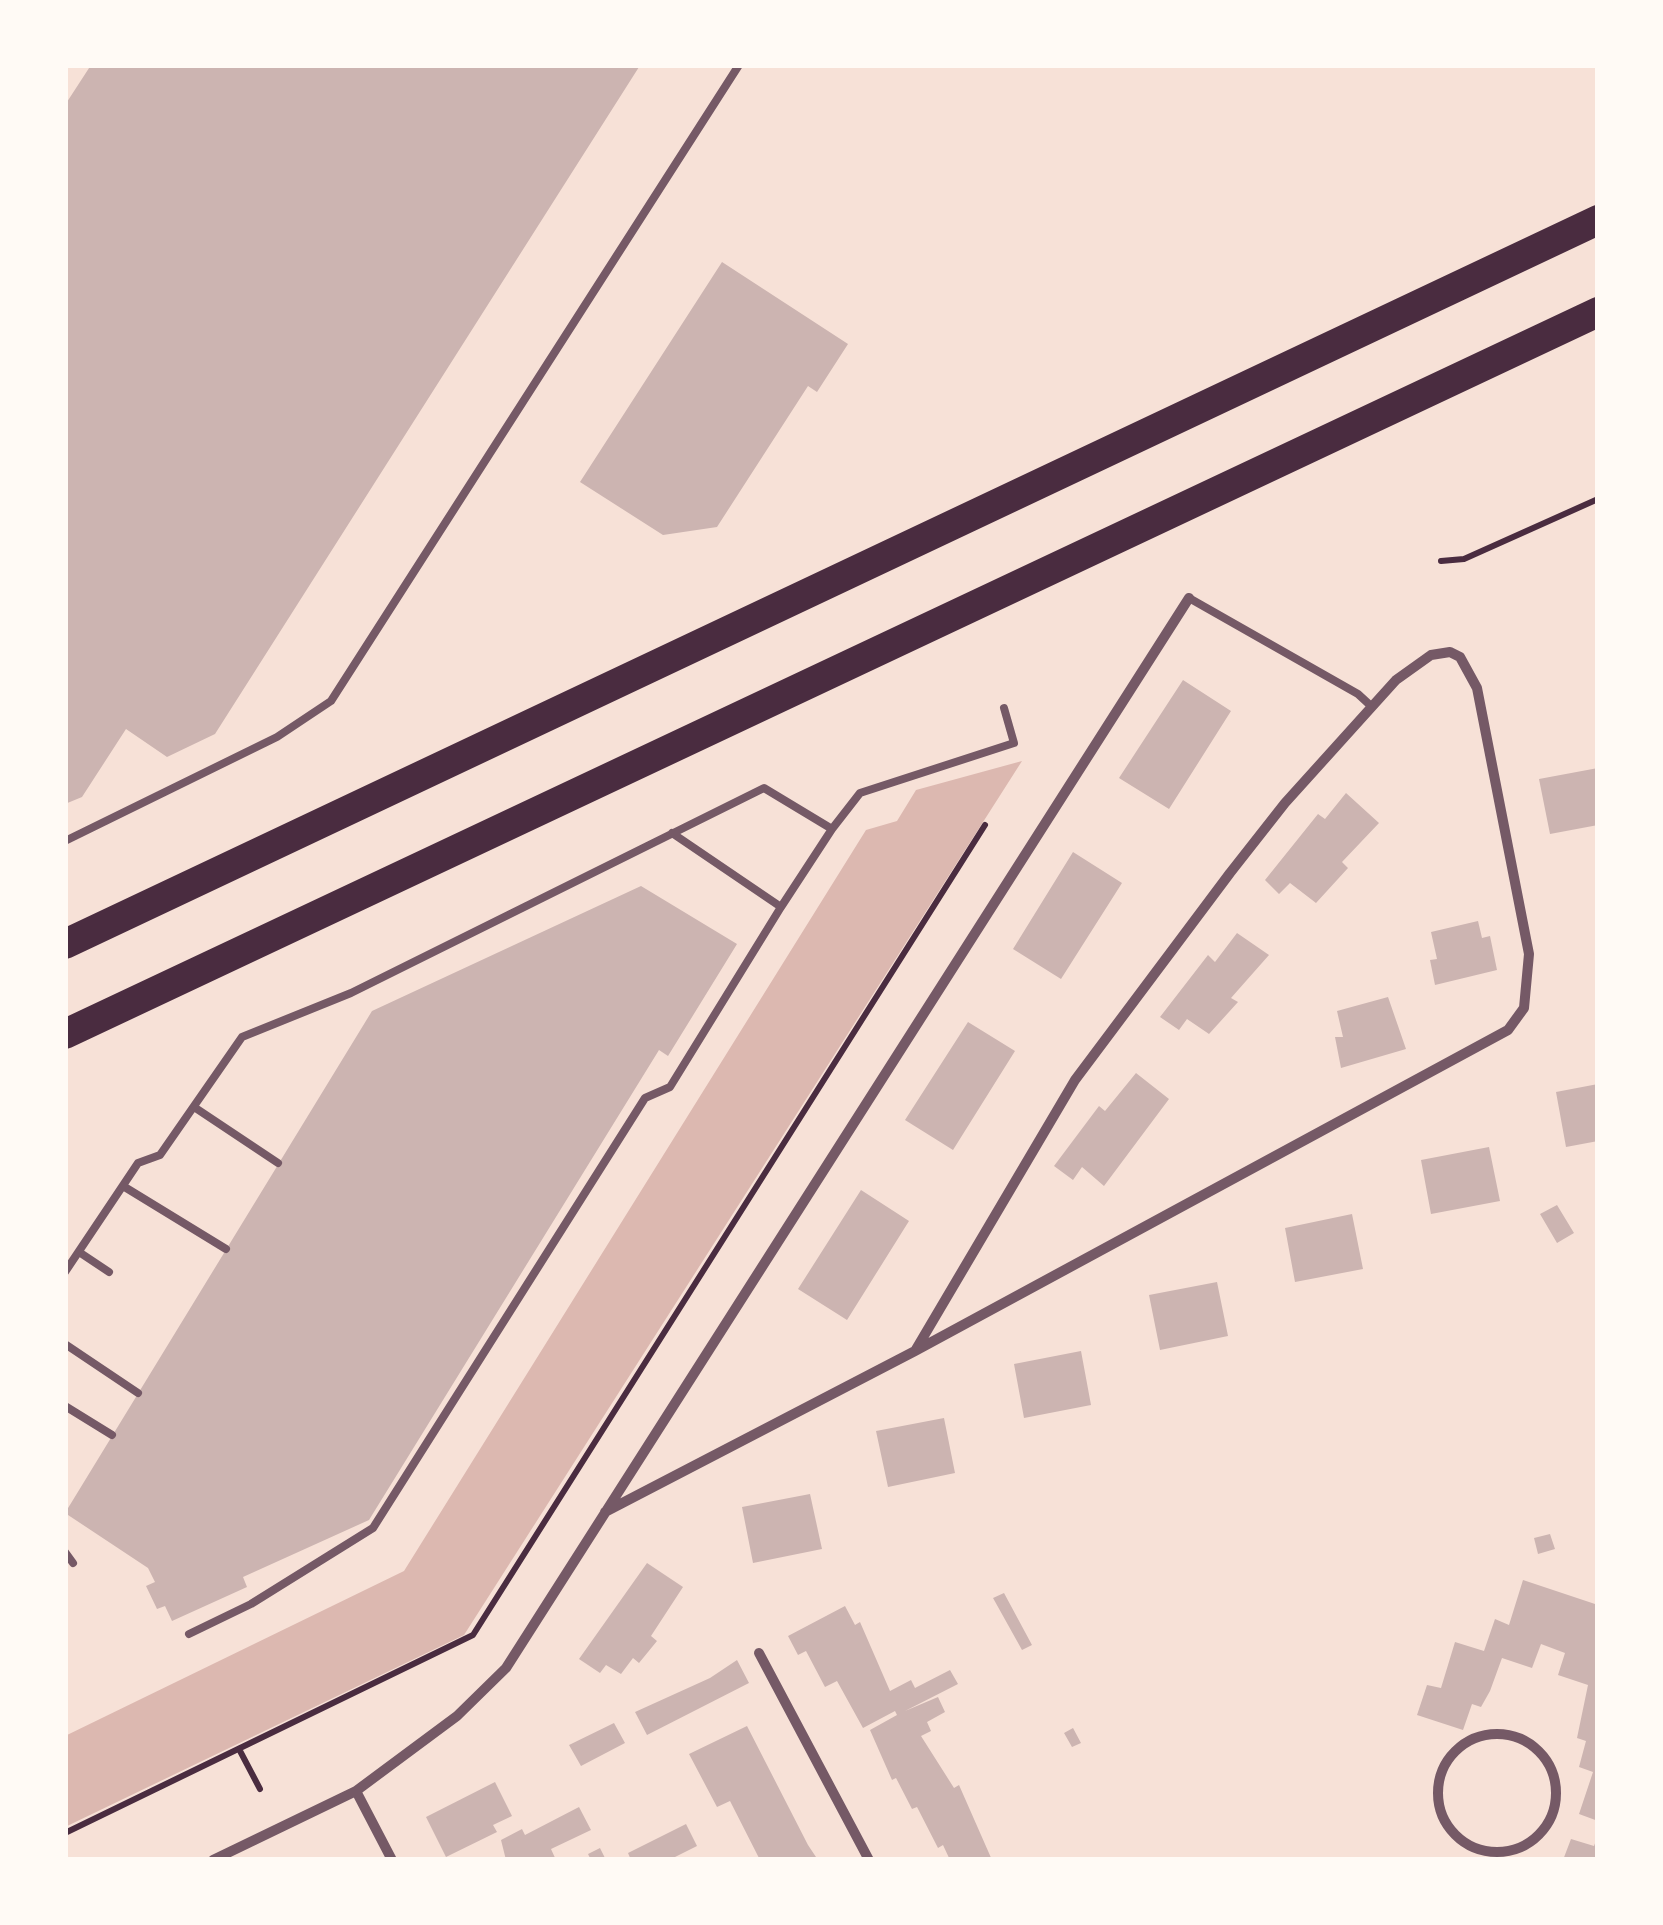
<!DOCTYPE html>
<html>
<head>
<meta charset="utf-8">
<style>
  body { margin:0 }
  #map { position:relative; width:1663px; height:1925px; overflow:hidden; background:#f7e1d7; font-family:"Space Grotesk",sans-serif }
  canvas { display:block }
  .frame { position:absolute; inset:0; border:68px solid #fffaf5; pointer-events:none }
</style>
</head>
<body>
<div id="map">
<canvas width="1663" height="1925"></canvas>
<div class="frame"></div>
</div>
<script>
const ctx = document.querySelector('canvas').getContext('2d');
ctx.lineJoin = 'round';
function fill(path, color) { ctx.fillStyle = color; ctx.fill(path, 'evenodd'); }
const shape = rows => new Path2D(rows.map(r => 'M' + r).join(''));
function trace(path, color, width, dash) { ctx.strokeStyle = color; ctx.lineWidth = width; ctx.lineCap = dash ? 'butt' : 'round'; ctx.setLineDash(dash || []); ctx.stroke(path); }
fill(shape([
  [1022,761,464,1635,65,1827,65,1736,404,1571,866,830,897,821,916,790]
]), '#dcb8b0');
fill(shape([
  [91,65,639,67,215,734,167,757,126,729,82,797,65,804,65,105],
  [722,262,848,344,817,392,808,386,717,527,663,535,580,482],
  [1183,680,1231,711,1169,809,1119,778],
  [1598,768,1598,825,1550,834,1539,779],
  [1346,793,1379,823,1342,862,1348,868,1316,903,1290,883,1279,894,1265,880,1318,814,1325,819],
  [1073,852,1122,883,1061,979,1013,949],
  [641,886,737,944,668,1056,659,1050,369,1520,243,1577,247,1587,172,1621,165,1606,157,1609,146,1586,155,1582,148,1568,65,1513,372,1011],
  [1478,921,1482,938,1490,936,1497,970,1435,985,1430,960,1437,959,1431,932],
  [1237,933,1269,955,1231,998,1238,1002,1209,1034,1187,1019,1179,1030,1160,1017,1208,955,1215,962],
  [1388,997,1406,1049,1341,1068,1335,1037,1343,1037,1337,1011],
  [968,1022,1015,1051,953,1150,905,1120],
  [1136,1073,1169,1099,1104,1186,1082,1167,1073,1180,1054,1166,1099,1106,1105,1111],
  [1598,1084,1598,1141,1566,1147,1556,1092],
  [1489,1147,1500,1201,1431,1214,1421,1160],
  [861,1190,909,1221,847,1320,798,1289],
  [1557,1205,1574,1233,1557,1243,1540,1214],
  [1352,1214,1363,1269,1295,1282,1285,1228],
  [1217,1282,1228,1336,1160,1350,1149,1295],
  [1081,1351,1091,1405,1024,1418,1014,1364],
  [944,1418,955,1473,888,1487,876,1431],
  [810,1494,822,1549,753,1563,742,1507],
  [1550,1534,1555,1549,1538,1554,1534,1538],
  [647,1563,683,1587,651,1636,657,1641,639,1663,633,1658,621,1674,606,1665,600,1673,579,1659],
  [1523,1580,1598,1605,1598,1821,1579,1814,1593,1772,1579,1767,1586,1741,1577,1738,1588,1685,1558,1675,1565,1653,1541,1644,1532,1668,1502,1658,1490,1691,1481,1707,1472,1704,1463,1730,1417,1715,1427,1685,1441,1688,1455,1642,1484,1651,1495,1619,1509,1625],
  [1004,1593,1032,1645,1022,1650,993,1598],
  [845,1606,855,1625,860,1622,890,1691,911,1680,915,1688,950,1670,958,1684,905,1711,938,1697,945,1712,927,1722,931,1731,921,1736,954,1788,959,1785,992,1860,950,1860,943,1845,938,1848,917,1807,912,1809,896,1778,892,1780,870,1730,897,1715,895,1711,863,1728,837,1681,825,1687,806,1651,798,1655,788,1636],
  [737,1660,749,1683,647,1735,635,1712,710,1678],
  [614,1723,625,1743,581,1766,569,1745],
  [747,1726,808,1845,818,1860,760,1860,730,1801,717,1807,689,1754],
  [1073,1728,1081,1743,1072,1747,1064,1733],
  [495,1782,512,1816,493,1825,497,1832,446,1857,426,1817],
  [579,1807,591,1830,551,1849,556,1860,506,1860,501,1840,522,1829,525,1835],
  [686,1824,697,1846,669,1860,631,1860,628,1853],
  [1598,1835,1598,1860,1563,1860,1571,1839,1594,1846],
  [600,1848,606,1860,591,1860,588,1854]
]), '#ccb4b1');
trace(shape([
  [1441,561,1464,559,1598,499],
  [239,1749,260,1789],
  [65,1833,473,1635,985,825]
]), '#4a2c40', 6);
trace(shape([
  [1189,598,1358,694,1371,706],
  [672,833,781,907,832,829],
  [65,841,277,737,331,701,739,65],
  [194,1107,278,1163],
  [123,1186,226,1249],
  [79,1252,109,1272],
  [65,1272,138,1163,160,1155,242,1037,351,993,764,788,832,829,860,793,1014,743,1004,708],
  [65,1344,138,1393],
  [65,1406,112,1435],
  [65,1552,73,1563],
  [189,1634,251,1604,373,1528,645,1098,670,1087,781,907]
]), '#755966', 8);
trace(shape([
  [605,1512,915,1351,1508,1030,1524,1008,1529,954,1477,688,1460,657,1450,652,1431,655,1396,680,1285,803,1230,873,1075,1080,915,1351],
  [759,1653,869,1860],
  '1438 1793a59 59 0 1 1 118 0a59 59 0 1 1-118 0Z',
  [356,1791,392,1860],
  [213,1860,356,1791,457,1716,506,1668,1189,598]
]), '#755966', 10);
trace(shape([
  [65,944,1598,220],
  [65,1034,1598,312]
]), '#4a2c40', 30);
</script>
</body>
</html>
